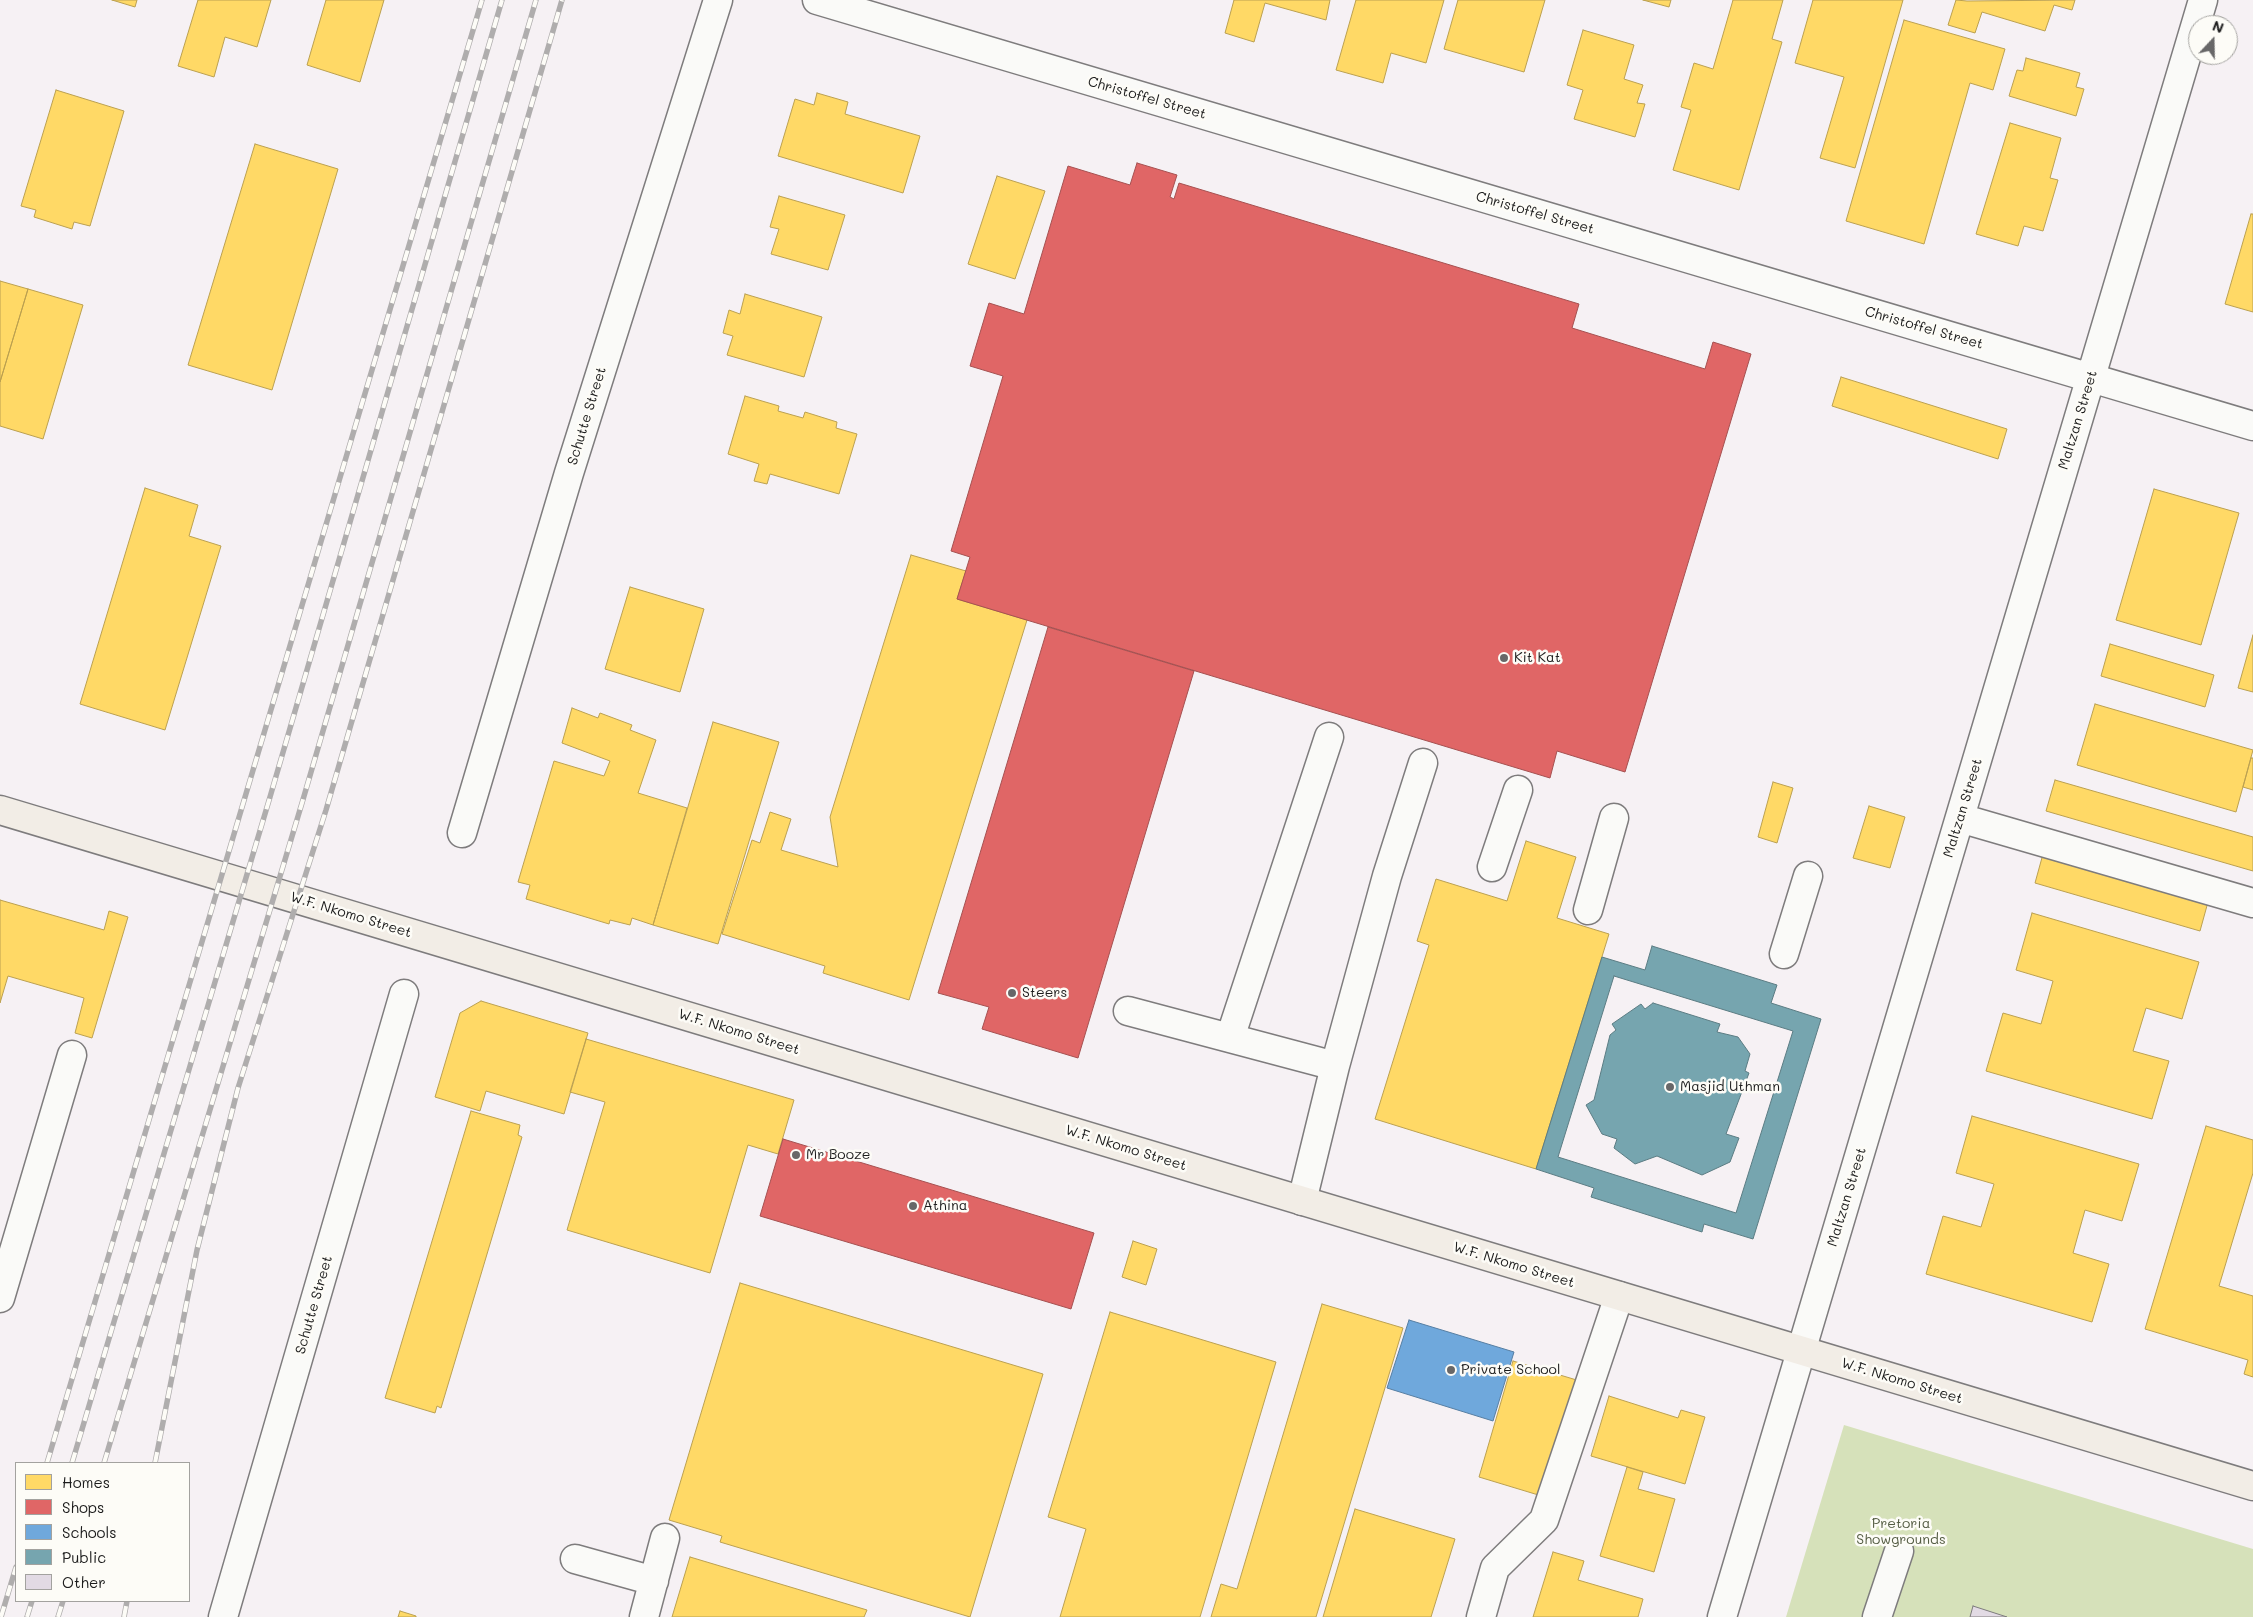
<!DOCTYPE html>
<html>
<head>
<meta charset="utf-8">
<style>
  body { margin:0 }
  #map { position:relative; width:2253px; height:1617px; overflow:hidden; background:#f6f1f4; font-family:Mali,sans-serif }
  canvas { display:block }
  .legend { position:absolute; left:15px; top:1462px; width:175px; height:140px; box-sizing:border-box; background:#fdfcf7; border:1px solid #a3a29f; margin:0; padding:6px 9px; list-style:none; font-size:15px; color:#1c1c1c }
  .legend li { display:flex; align-items:center; gap:10px; height:25px }
  .legend b { width:25px; border:1px solid #a3a29f }
  .north { position:absolute; left:2188px; top:15px; width:50px; height:50px; box-sizing:border-box; background:#fdfcf7; border:1px solid #a3a29f; border-radius:50%; rotate:21deg; font-size:14px; font-weight:700; line-height:20px; text-align:center; color:#1c1c1c }
  .north::after { content:''; display:block; margin:auto; width:18px; height:22px; background:#686768; clip-path:polygon(50% 0,100% 100%,50% 72%,0 100%) }
</style>
</head>
<body>
<div id="map">
<canvas width="2253" height="1617"></canvas>
<ul class="legend">
<li><b style="height:14px;background:#ffd966"></b>Homes</li>
<li><b style="height:14px;background:#e06666"></b>Shops</li>
<li><b style="height:14px;background:#6fa8dc"></b>Schools</li>
<li><b style="height:14px;background:#76a5af"></b>Public</li>
<li><b style="height:14px;background:#e2dae4"></b>Other</li>
</ul>
<div class="north">N</div>
</div>
<script>
const ctx = document.querySelector('canvas').getContext('2d');
ctx.lineJoin = 'round';
function fill(path, color) { ctx.fillStyle = color; ctx.fill(path, 'evenodd'); }
const shape = rows => new Path2D(rows.map(r => 'M' + r).join(''));
function trace(path, color, width, dash) { ctx.strokeStyle = color; ctx.lineWidth = width; ctx.lineCap = dash ? 'butt' : 'round'; ctx.setLineDash(dash || []); ctx.stroke(path); }
function drawText(font, color, halo, rows, align = 'center') {
  ctx.font = font + ' Mali,sans-serif'; ctx.lineWidth = 5; ctx.setLineDash([]); ctx.textBaseline = 'middle'; ctx.strokeStyle = halo; ctx.fillStyle = color; for (const [text, x, y, turn = 0] of rows) {
    ctx.save(); ctx.translate(x, y); ctx.rotate((+turn || 0) * Math.PI / 180); ctx.textAlign = isNaN(turn) ? turn : align; if (halo) ctx.strokeText(text, 0, 0); ctx.fillText(text, 0, 0); ctx.restore();
  }
}
fill(shape([
  [1844,1425,2253,1549,2253,1617,1786,1617]
]), '#d6e1ba');
const homes = shape([
  [112,0,137,0,135,7,112,0],
  [198,0,271,0,257,47,225,37,214,77,178,66,198,0],
  [326,0,384,0,360,82,307,65,326,0],
  [1234,0,1330,0,1326,20,1265,3,1254,42,1225,33,1234,0],
  [1356,0,1444,0,1426,63,1391,53,1383,83,1336,70,1356,0],
  [1458,0,1545,0,1524,72,1444,49,1458,0],
  [1643,0,1671,0,1669,7,1643,0],
  [1733,0,1783,0,1772,39,1782,42,1739,190,1673,170,1691,110,1681,107,1694,63,1713,69,1733,0],
  [1813,0,1903,0,1855,168,1820,158,1844,77,1795,63,1813,0],
  [1956,0,1967,1,2075,0,2072,10,2054,5,2045,31,1982,12,1975,33,1948,25,1956,0],
  [1904,20,2005,49,1993,90,1970,83,1924,244,1846,221,1904,20],
  [1583,30,1634,45,1624,79,1643,85,1637,103,1645,104,1635,137,1574,119,1583,90,1567,85,1583,30],
  [2026,58,2080,73,2076,87,2084,89,2076,116,2009,96,2017,70,2023,71,2026,58],
  [56,90,124,111,90,226,74,222,72,229,34,217,36,210,21,206,56,90],
  [817,93,848,102,845,114,920,136,903,193,778,156,795,99,814,105,817,93],
  [2010,123,2061,138,2050,178,2058,180,2043,231,2024,226,2018,246,1976,234,2010,123],
  [255,144,338,169,272,390,188,365,255,144],
  [997,176,1045,191,1015,279,968,264,997,176],
  [779,196,845,215,828,270,771,254,779,229,770,227,779,196],
  [2251,214,2253,214,2253,312,2225,304,2251,214],
  [0,281,28,289,0,382,0,281],
  [28,289,83,305,43,439,0,426,0,382,28,289],
  [745,294,822,317,804,377,727,355,733,336,723,333,729,310,740,314,745,294],
  [1841,377,2007,429,1998,459,1832,406,1841,377],
  [745,396,779,406,778,411,803,418,805,412,837,422,836,428,857,434,839,494,770,474,767,484,754,481,759,464,728,454,745,396],
  [145,488,198,505,189,536,221,546,165,730,80,704,145,488],
  [2154,489,2239,513,2201,645,2116,620,2154,489],
  [911,555,966,571,957,599,1027,620,909,1000,823,973,825,966,722,934,752,840,760,843,770,812,791,819,781,850,838,867,830,817,911,555],
  [630,587,704,609,680,692,605,669,630,587],
  [2253,635,2253,692,2238,688,2253,635],
  [2110,644,2214,675,2205,707,2101,676,2110,644],
  [2095,704,2253,750,2236,812,2077,765,2095,704],
  [572,708,598,718,600,713,632,725,630,730,656,740,638,793,687,808,653,925,632,918,630,925,610,920,609,924,526,899,530,885,518,882,554,761,604,776,610,761,562,743,572,708],
  [713,722,779,742,718,944,653,925,713,722],
  [2251,758,2253,758,2253,790,2243,787,2251,758],
  [2055,780,2253,837,2253,871,2046,811,2055,780],
  [1773,782,1793,788,1777,843,1758,837,1773,782],
  [1869,806,1905,817,1890,868,1853,858,1869,806],
  [1526,841,1576,857,1557,918,1609,934,1536,1169,1375,1119,1429,945,1417,941,1436,879,1507,901,1526,841],
  [2043,854,2208,902,2200,931,2035,883,2043,854],
  [0,900,104,930,109,911,128,917,92,1038,75,1033,84,998,8,976,0,1003,0,900],
  [2032,913,2199,962,2182,1019,2146,1008,2133,1051,2169,1061,2152,1119,1986,1071,2003,1013,2041,1024,2053,981,2016,970,2032,913],
  [481,1001,588,1033,564,1114,486,1091,480,1111,435,1097,460,1013,481,1001],
  [586,1039,794,1100,778,1154,748,1145,710,1273,567,1230,605,1102,570,1092,586,1039],
  [471,1111,520,1125,518,1135,522,1137,441,1408,437,1406,435,1413,385,1398,471,1111],
  [1972,1116,2139,1164,2122,1221,2085,1210,2073,1253,2109,1264,2092,1322,1926,1274,1943,1216,1981,1227,1994,1184,1956,1173,1972,1116],
  [2206,1126,2253,1140,2253,1173,2219,1286,2253,1296,2253,1377,2244,1374,2248,1360,2145,1329,2206,1126],
  [1133,1241,1157,1249,1146,1285,1122,1277,1133,1241],
  [740,1283,1043,1374,970,1617,720,1542,722,1536,669,1520,740,1283],
  [1322,1304,1403,1328,1316,1617,1211,1617,1221,1584,1237,1589,1322,1304],
  [1110,1312,1276,1362,1200,1617,1060,1617,1086,1529,1048,1517,1110,1312],
  [1513,1361,1580,1381,1545,1497,1479,1477,1513,1361],
  [1609,1396,1678,1418,1681,1410,1705,1417,1685,1484,1591,1456,1609,1396],
  [1627,1467,1643,1472,1638,1489,1675,1499,1654,1572,1600,1556,1627,1467],
  [1355,1509,1455,1539,1431,1617,1323,1617,1355,1509],
  [1553,1552,1584,1561,1578,1580,1643,1599,1638,1617,1533,1617,1553,1552],
  [690,1557,867,1610,864,1617,672,1617,690,1557],
  [400,1611,416,1616,416,1617,398,1617,400,1611]
]);
fill(homes, '#ffd966');
trace(homes, '#bba050', 1);
const shops = shape([
  [1137,163,1177,175,1170,197,1174,199,1179,183,1579,304,1572,328,1705,369,1713,342,1751,354,1625,772,1557,751,1550,778,957,599,970,557,951,551,1003,376,970,366,989,303,1024,314,1068,166,1130,185,1137,163],
  [1048,627,1194,671,1078,1058,982,1029,989,1007,938,993,1048,627],
  [783,1139,1094,1233,1071,1309,760,1216,783,1139]
]);
fill(shops, '#e06666');
trace(shops, '#a55050', 1);
const schools = shape([
  [1409,1320,1514,1352,1493,1421,1387,1388,1409,1320]
]);
fill(schools, '#6fa8dc');
trace(schools, '#567ea2', 1);
const public = shape([
  [1652,946,1777,985,1771,1003,1821,1019,1753,1239,1704,1224,1702,1232,1591,1197,1594,1188,1536,1169,1602,957,1645,970,1652,946],
  [1614,976,1793,1031,1736,1213,1558,1157,1614,976],
  [1653,1003,1720,1024,1717,1032,1738,1037,1750,1054,1745,1071,1749,1073,1726,1134,1739,1138,1730,1162,1702,1175,1657,1156,1635,1164,1614,1148,1617,1139,1602,1134,1586,1105,1594,1100,1610,1035,1616,1030,1612,1024,1641,1004,1645,1009,1653,1003]
]);
fill(public, '#76a5af');
trace(public, '#5b7c83', 1);
const building = shape([
  [1973,1606,2007,1617,1970,1617,1973,1606]
]);
fill(building, '#e2dae4');
trace(building, '#7e7c7d', 1);
const minor = shape([
  [817,0,2253,426],
  [1960,818,2253,903],
  [462,833,569,473,718,0],
  [1492,867,1518,790],
  [1588,910,1614,818],
  [1784,954,1808,876],
  [1128,1011,1335,1066,1387,876,1423,763],
  [1230,1038,1329,737],
  [1302,1201,1335,1066],
  [0,1298,72,1055],
  [575,1559,654,1581],
  [223,1617,404,994],
  [644,1617,665,1538],
  [1481,1617,1495,1568,1544,1520,1619,1296],
  [1722,1617,2203,0],
  [1877,1617,1899,1551]
]);
const major = shape([
  [0,810,2253,1486]
]);
trace(minor, '#7e7c7d', 31);
trace(major, '#7e7c7d', 31);
trace(minor, '#fafaf8', 28);
trace(major, '#f2ede6', 28);
const rail = shape([
  [47,1463,482,0],
  [72,1463,270,797,502,0],
  [104,1463,302,803,536,0],
  [155,1463,197,1250,238,1088,326,810,562,0],
  [1,1617,16,1567],
  [27,1617,32,1601],
  [58,1617,63,1601],
  [124,1617,127,1601]
]);
trace(rail, '#afadad', 5.5);
trace(rail, '#fdfcf7', 4, [11]);
for (const [x, y, r, color] of [
  [1504,658,5,"#686768"],
  [1012,993,5,"#686768"],
  [1670,1087,5,"#686768"],
  [796,1155,5,"#686768"],
  [913,1206,5,"#686768"],
  [1451,1370,5,"#686768"]
]) { const dot = new Path2D(); dot.arc(x, y, r, 0, 2 * Math.PI); ctx.fillStyle = color; ctx.fill(dot); trace(dot, '#fdfcf7', 2); }
drawText('14px', '#1c1c1c', '#fdfcf7', [
  ["Christoffel Street",1147,98,16],
  ["Christoffel Street",1535,213,16],
  ["Christoffel Street",1924,328,16],
  ["Schutte Street",587,416,-73],
  ["Maltzan Street",2078,420,-73],
  ["Maltzan Street",1963,808,-73],
  ["W.F. Nkomo Street",351,915,17],
  ["W.F. Nkomo Street",739,1032,17],
  ["W.F. Nkomo Street",1126,1148,17],
  ["Maltzan Street",1847,1197,-73],
  ["W.F. Nkomo Street",1514,1265,17],
  ["Schutte Street",314,1305,-74],
  ["W.F. Nkomo Street",1902,1381,17]
]);
drawText('14px', '#1c1c1c', '#fdfcf7', [
  ["Kit Kat",1514,658],
  ["Steers",1022,993],
  ["Masjid Uthman",1680,1087],
  ["Mr Booze",806,1155],
  ["Athina",923,1206],
  ["Private School",1461,1370]
], 'left');
drawText('14px', '#545c43', '#fdfcf7', [
  ["Pretoria",1901,1524],
  ["Showgrounds",1901,1540]
]);
</script>
</body>
</html>
